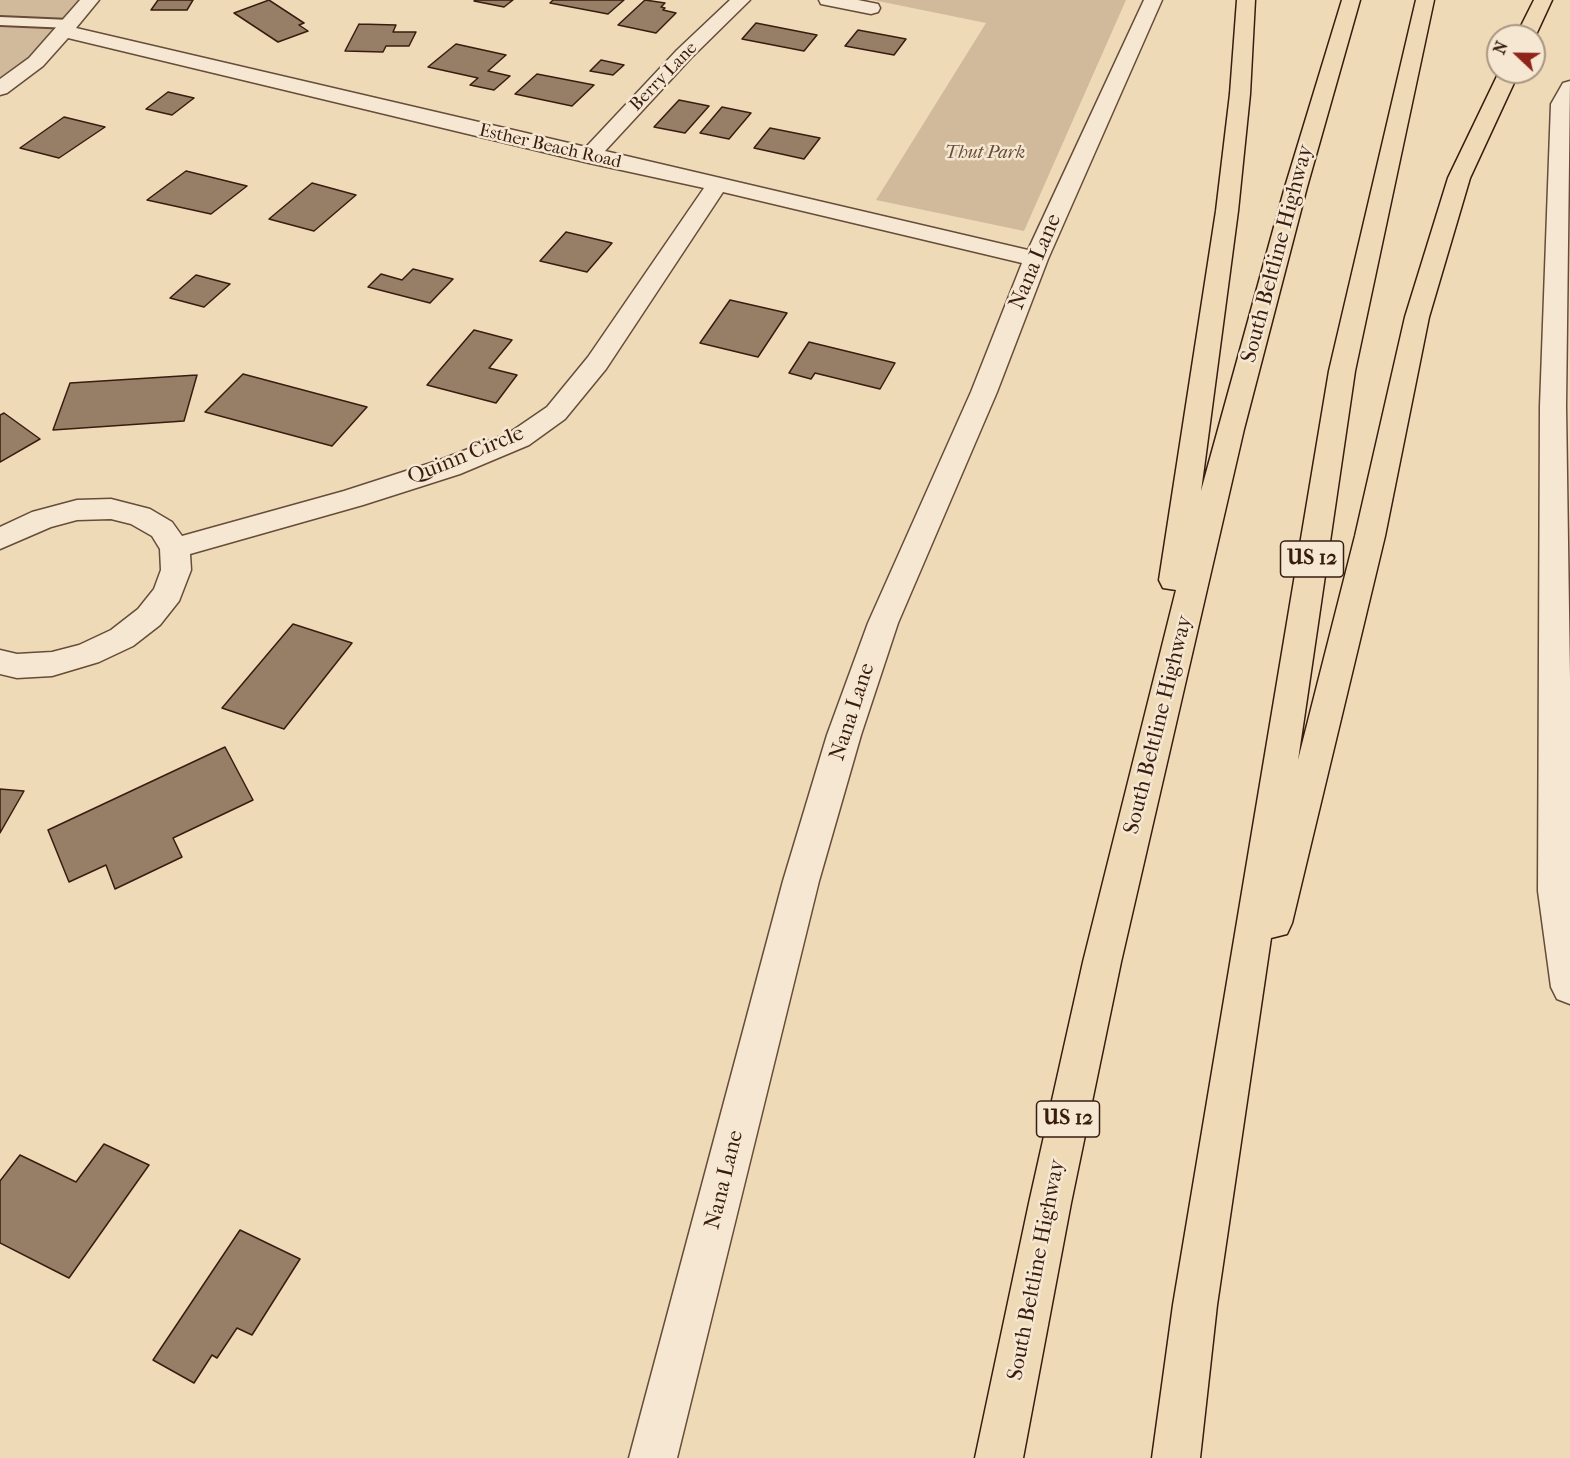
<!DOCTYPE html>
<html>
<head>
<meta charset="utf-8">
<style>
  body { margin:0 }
  #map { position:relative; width:1570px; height:1458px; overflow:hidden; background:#efdab8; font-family:"IM FELL French Canon",serif }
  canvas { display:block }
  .north { position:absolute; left:1486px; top:24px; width:60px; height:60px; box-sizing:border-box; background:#f5e7d1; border:2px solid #a99683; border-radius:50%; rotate:292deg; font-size:16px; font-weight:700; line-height:24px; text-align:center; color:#381c0f }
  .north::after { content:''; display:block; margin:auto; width:21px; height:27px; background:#8f2418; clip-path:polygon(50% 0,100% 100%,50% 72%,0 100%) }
</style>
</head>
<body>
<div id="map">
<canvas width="1570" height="1458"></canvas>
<div class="north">N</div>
</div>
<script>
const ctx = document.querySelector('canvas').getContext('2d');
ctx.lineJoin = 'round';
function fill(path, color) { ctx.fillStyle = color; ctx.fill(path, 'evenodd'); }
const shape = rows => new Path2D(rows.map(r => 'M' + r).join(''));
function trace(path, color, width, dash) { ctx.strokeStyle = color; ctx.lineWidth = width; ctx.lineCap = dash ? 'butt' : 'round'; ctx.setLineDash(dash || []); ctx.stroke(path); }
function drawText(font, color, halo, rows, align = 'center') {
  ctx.font = font + ' "IM FELL French Canon",serif'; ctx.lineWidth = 5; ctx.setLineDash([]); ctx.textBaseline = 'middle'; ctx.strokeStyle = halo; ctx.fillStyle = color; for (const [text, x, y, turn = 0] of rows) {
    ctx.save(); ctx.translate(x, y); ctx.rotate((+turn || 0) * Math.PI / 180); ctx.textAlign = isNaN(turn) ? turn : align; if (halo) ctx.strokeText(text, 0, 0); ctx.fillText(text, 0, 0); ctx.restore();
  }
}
fill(shape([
  [0,0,90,0,0,89],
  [873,0,1126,0,1024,231,876,200,986,23]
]), '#d0ba9b');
const building = shape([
  [158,0,193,0,187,10,151,10,158,0],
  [269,0,304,23,299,25,308,31,278,42,234,13,269,0],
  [475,0,513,0,504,7,474,1,475,0],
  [553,0,624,0,608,14,550,3,553,0],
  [645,0,665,3,661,7,665,8,663,10,676,13,656,33,618,25,645,0],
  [756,23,817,35,804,51,742,39,756,23],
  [359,24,396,25,393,32,416,32,409,46,386,46,383,52,345,51,359,24],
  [858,30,906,39,894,55,845,46,858,30],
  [456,44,506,55,488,71,510,76,494,90,470,85,478,78,428,67,456,44],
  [601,60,624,65,613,75,590,71,601,60],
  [537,74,594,85,572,106,515,94,537,74],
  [168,92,194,98,172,115,146,109,168,92],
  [679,100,709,106,685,133,654,127,679,100],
  [722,107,751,113,729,139,700,133,722,107],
  [64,117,105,127,59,158,20,148,64,117],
  [770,128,820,138,804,159,754,148,770,128],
  [186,171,247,186,211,214,147,200,186,171],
  [312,183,356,195,314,231,269,219,312,183],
  [566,232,612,243,587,272,540,261,566,232],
  [413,269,453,279,430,303,368,287,381,274,402,280,413,269],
  [196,275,230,284,204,307,170,298,196,275],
  [730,300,787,313,758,357,700,343,730,300],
  [474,330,512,340,489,368,517,375,496,403,427,385,474,330],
  [809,342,895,363,880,389,815,373,811,379,789,373,809,342],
  [243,374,367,407,332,446,205,412,243,374],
  [197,375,184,421,53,430,70,383,197,375],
  [4,413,40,439,0,462,0,415,4,413],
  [293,624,352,643,284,729,222,708,293,624],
  [225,747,253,800,173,838,182,857,115,889,106,865,69,882,48,830,225,747],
  [0,789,24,791,0,833,0,789],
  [104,1144,149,1165,69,1278,0,1243,0,1181,20,1155,76,1182,104,1144],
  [240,1230,300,1259,252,1335,237,1328,217,1358,212,1355,194,1383,153,1360,240,1230]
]);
fill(building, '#977f67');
trace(building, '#381c0f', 1.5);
const lane = shape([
  [0,17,70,20,77,24,70,28,0,25,0,17]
]);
const street = shape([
  [80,0,99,0,76,28,586,147,677,50,730,0,750,0,691,58,605,151,1028,250,1144,0,1162,0,1048,259,997,392,898,623,861,735,819,881,677,1458,629,1458,783,881,827,735,868,623,971,392,1022,263,723,192,606,369,565,419,529,445,460,474,363,505,190,554,191,570,179,601,160,625,133,646,99,662,52,676,17,678,0,674,0,650,17,654,52,652,79,645,111,630,138,609,154,589,161,570,160,549,152,536,131,524,111,519,77,520,51,527,0,549,0,527,32,512,77,500,111,499,150,509,172,522,182,536,344,491,440,460,509,433,547,407,588,357,704,188,589,163,68,38,43,66,7,93,0,95,0,79,29,58,80,0],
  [819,0,858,0,878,4,880,8,878,12,871,14,821,4,819,0],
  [1570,81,1566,406,1570,678,1570,1004,1557,999,1551,987,1538,891,1540,406,1551,104,1563,83,1570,81]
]);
const highway = shape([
  [1237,0,1255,0,1250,94,1238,211,1201,491,1285,187,1342,0,1360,0,1307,187,1244,429,1121,962,1071,1203,1023,1458,975,1458,1029,1203,1083,962,1176,590,1163,588,1159,580,1216,211,1230,94,1237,0],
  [1416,0,1434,0,1355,371,1298,760,1355,536,1405,317,1448,178,1499,72,1519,72,1470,178,1429,317,1385,536,1292,923,1287,934,1271,938,1217,1305,1200,1458,1152,1458,1173,1305,1329,371,1416,0],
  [1534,0,1552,0,1534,39,1534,36,1516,36,1534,0]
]);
trace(lane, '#664c39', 4);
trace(street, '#664c39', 3);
trace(highway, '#381c0f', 3);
fill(lane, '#f5e7d1');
fill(street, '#f5e7d1');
fill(highway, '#efdab8');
drawText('18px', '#381c0f', '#f5e7d1', [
  ["Berry Lane",664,77,-46],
  ["Esther Beach Road",550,147,13]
]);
drawText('italic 18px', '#664b39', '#f5e7d1', [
  ["Thut Park",985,154]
]);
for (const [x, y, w] of [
  [1312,559,63],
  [1068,1119,63]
]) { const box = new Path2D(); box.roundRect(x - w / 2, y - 18, w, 36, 4.5); ctx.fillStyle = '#f5e7d1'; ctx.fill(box); trace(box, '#381c0f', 1.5); }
drawText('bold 21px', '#381c0f', null, [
  ["US 12",1312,559],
  ["US 12",1068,1119]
]);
drawText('22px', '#381c0f', '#f5e7d1', [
  ["South Beltline Highway",1278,254,-75],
  ["Nana Lane",1036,262,-67],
  ["Quinn Circle",466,456,-22],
  ["Nana Lane",853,712,-72],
  ["South Beltline Highway",1159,725,-76],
  ["Nana Lane",725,1180,-76],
  ["South Beltline Highway",1037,1270,-79]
]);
</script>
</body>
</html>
